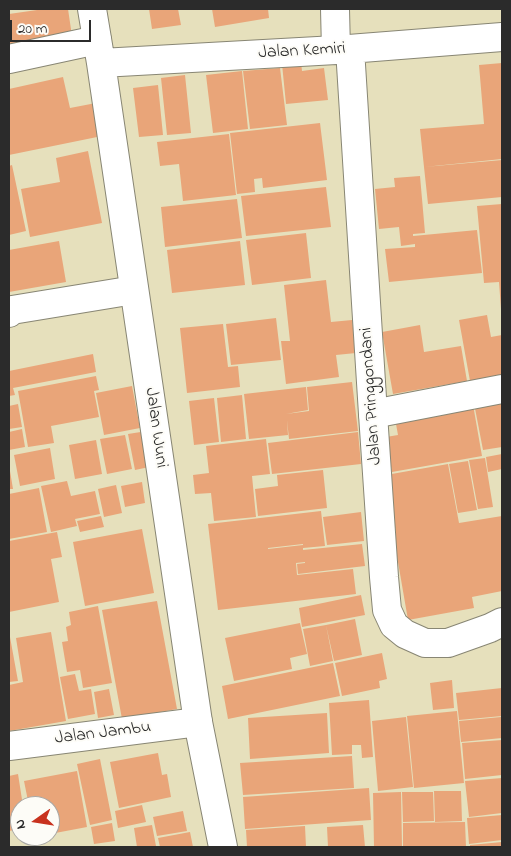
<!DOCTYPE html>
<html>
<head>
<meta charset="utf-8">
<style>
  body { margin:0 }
  #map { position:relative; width:511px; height:856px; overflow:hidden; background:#e6e0bc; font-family:"Indie Flower",sans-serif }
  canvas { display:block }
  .frame { position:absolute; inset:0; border:10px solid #2b2b2b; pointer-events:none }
  .north { position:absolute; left:10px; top:796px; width:50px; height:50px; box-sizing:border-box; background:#fdfcf7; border:1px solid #a9a8a5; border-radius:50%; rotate:257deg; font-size:14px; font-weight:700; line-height:20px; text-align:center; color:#2b2b2b }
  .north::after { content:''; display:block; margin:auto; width:18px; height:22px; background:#c8321e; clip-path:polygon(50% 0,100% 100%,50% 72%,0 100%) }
  .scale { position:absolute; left:10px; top:20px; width:81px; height:22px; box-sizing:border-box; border:2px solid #2b2b2b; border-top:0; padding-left:6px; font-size:15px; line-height:18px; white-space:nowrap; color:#2b2b2b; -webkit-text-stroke:4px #fdfcf7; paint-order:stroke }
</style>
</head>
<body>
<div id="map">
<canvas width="511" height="856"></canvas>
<div class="frame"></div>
<div class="north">N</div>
<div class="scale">20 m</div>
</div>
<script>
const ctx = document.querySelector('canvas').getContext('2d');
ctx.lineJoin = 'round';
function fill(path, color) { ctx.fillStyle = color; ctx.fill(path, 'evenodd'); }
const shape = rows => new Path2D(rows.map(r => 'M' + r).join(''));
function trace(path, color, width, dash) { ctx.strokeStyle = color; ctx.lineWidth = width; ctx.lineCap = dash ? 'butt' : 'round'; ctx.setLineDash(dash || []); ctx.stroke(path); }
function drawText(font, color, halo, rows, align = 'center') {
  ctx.font = font + ' "Indie Flower",sans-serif'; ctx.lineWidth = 4; ctx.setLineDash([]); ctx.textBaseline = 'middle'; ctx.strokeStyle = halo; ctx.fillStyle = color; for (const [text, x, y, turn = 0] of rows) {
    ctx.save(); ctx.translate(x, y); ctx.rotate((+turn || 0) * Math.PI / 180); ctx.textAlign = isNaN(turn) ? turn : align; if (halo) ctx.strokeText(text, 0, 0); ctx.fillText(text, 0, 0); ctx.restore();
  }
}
fill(shape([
  [44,9,68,9,73,43,9,53,9,14],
  [149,9,178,9,181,25,152,29],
  [212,9,268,9,269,18,215,27],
  [301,62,302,71,324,68,328,100,286,104,282,64],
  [502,63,502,159,424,167,420,129,484,124,479,65],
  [280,68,287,125,250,129,243,71],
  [242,71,248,129,213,133,206,75],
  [185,75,191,133,167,135,161,78],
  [63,77,70,108,96,103,102,136,9,155,9,89],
  [158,85,163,135,139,137,133,88],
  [320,123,327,180,263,188,262,178,254,179,255,192,237,194,230,133],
  [229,134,236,195,183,201,179,164,160,166,157,142],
  [88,151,102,223,30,237,21,189,60,182,56,158],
  [502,160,502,197,428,204,424,167],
  [12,165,26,231,9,235,9,166],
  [420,176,425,233,413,234,413,236,477,230,482,273,389,282,385,249,415,247,415,244,401,246,399,227,379,229,375,189,395,187,394,178],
  [326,187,331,227,246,236,241,196],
  [237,199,242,238,165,247,161,207],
  [502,204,502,309,501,309,499,282,484,283,477,206],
  [306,233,311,278,252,285,246,240],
  [59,241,66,282,9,292,9,250],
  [240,241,245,285,172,293,167,250],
  [326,280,331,322,352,320,356,353,336,355,339,377,286,384,281,341,290,341,284,285],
  [487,315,491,337,502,335,502,376,470,381,459,320],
  [276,318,281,360,231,365,226,324],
  [223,324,228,367,238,366,240,387,187,393,180,328],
  [420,325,424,352,461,346,467,381,393,394,382,332],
  [93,354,96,372,13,388,15,395,9,396,9,371],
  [96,376,99,390,94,391,99,417,51,426,54,443,28,447,18,391],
  [352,382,358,431,289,439,287,420,288,435,249,439,244,394,306,387,308,410,286,414,309,411,307,387],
  [132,386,140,428,104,435,96,393],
  [502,394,502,447,483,450,473,398],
  [242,395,246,439,221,442,217,398],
  [214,398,219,442,194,445,189,401],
  [472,399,482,456,392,472,386,437,398,435,394,413],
  [18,404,22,427,9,429,9,406],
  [22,429,25,447,9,450,9,432],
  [147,431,154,466,135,470,128,434],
  [358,432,361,464,272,474,268,443],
  [125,435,132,469,107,474,100,439],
  [266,439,270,474,252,476,256,517,214,521,211,493,195,494,193,475,209,473,206,446],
  [96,440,102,474,75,479,69,445],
  [50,448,55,479,20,486,14,455],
  [502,454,502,469,488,472,486,457],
  [485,458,493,507,478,509,469,460],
  [468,461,477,510,458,513,449,464],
  [448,464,459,523,502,516,502,591,472,597,474,608,408,620,393,533,396,533,386,475],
  [323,470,327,508,258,516,255,489,278,486,277,475],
  [9,471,10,471,13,489,9,489],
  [67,481,71,496,95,491,100,514,75,519,77,526,51,532,41,486],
  [142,482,145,503,125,507,121,486],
  [116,485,122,513,104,517,98,489],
  [39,488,47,532,9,539,9,494],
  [321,511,325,546,303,548,303,550,362,544,365,566,298,574,297,564,305,563,305,562,296,563,297,575,353,569,356,594,218,610,208,524],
  [303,544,303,545,268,549,268,548],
  [361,512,364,541,327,545,323,517],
  [101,516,104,527,80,532,77,521],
  [142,529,154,593,85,606,73,542],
  [57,532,62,557,51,559,59,602,9,612,9,541],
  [361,595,365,615,302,627,299,608],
  [157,601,177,709,122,719,102,610],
  [98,606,112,683,83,688,80,670,67,672,62,642,68,641,66,627,71,625,69,612],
  [355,619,362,655,334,661,326,625],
  [300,623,307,654,290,658,292,669,234,681,225,638],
  [326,625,333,661,310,666,303,629],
  [51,632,66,721,9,731,9,685,23,682,16,638],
  [9,637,10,637,18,681,9,682],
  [382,653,387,679,379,681,380,688,342,696,335,663],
  [333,663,340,696,228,719,222,686],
  [75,674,79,691,91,689,95,714,68,719,60,677],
  [452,680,454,708,433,710,430,683],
  [502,688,502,716,459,720,456,693],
  [109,689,114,715,98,718,94,692],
  [369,700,373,757,362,758,361,745,352,745,352,754,332,755,329,703],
  [457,711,464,783,414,788,407,716],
  [327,713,329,753,250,759,248,718],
  [406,717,413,787,378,791,372,721],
  [501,717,502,738,461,742,459,721],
  [502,740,502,775,465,779,462,743],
  [158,753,162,775,167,774,171,797,119,808,110,762],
  [352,756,354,788,243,795,240,763],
  [100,759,112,820,90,825,77,764],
  [77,771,87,827,50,834,50,806,29,806,24,781],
  [18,774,23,806,20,806,20,829,9,831,9,776],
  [502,778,502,813,469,817,465,781],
  [369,788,371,820,245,829,243,797],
  [434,791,461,791,462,821,435,822],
  [401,792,402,847,374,847,373,793],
  [402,792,433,792,434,821,403,822],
  [142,805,146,822,118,828,115,811],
  [183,811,187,831,157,836,153,817],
  [502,815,502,840,469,844,467,818],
  [465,822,466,847,403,847,403,823],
  [112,823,115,841,94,844,91,827],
  [152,825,156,846,137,847,134,828],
  [363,825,365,847,328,847,327,827],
  [305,826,306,847,247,847,246,830],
  [190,832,193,847,160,847,158,838],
  [502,842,502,847,470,847,470,845]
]), '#e9a579');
const street = shape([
  [335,9,336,50],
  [9,59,97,40],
  [9,313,12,310,134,290],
  [373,414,502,389],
  [9,746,198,722]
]);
const secondary = shape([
  [92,9,101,63,198,722,223,847],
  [350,49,373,414,384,577,387,610,394,625,405,634,425,643,448,643,490,628,502,622],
  [101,63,336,50,502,37]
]);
trace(street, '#888674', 30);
trace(secondary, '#888674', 30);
trace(street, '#fff', 28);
trace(secondary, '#fff', 28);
drawText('18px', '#2b2b2b', '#fdfcf7', [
  ["Jalan Kemiri",302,52,-3],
  ["Jalan Pringgondani",372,396,-94],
  ["Jalan Wuni",155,428,82],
  ["Jalan Jambu",103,734,-7]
]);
</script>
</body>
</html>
